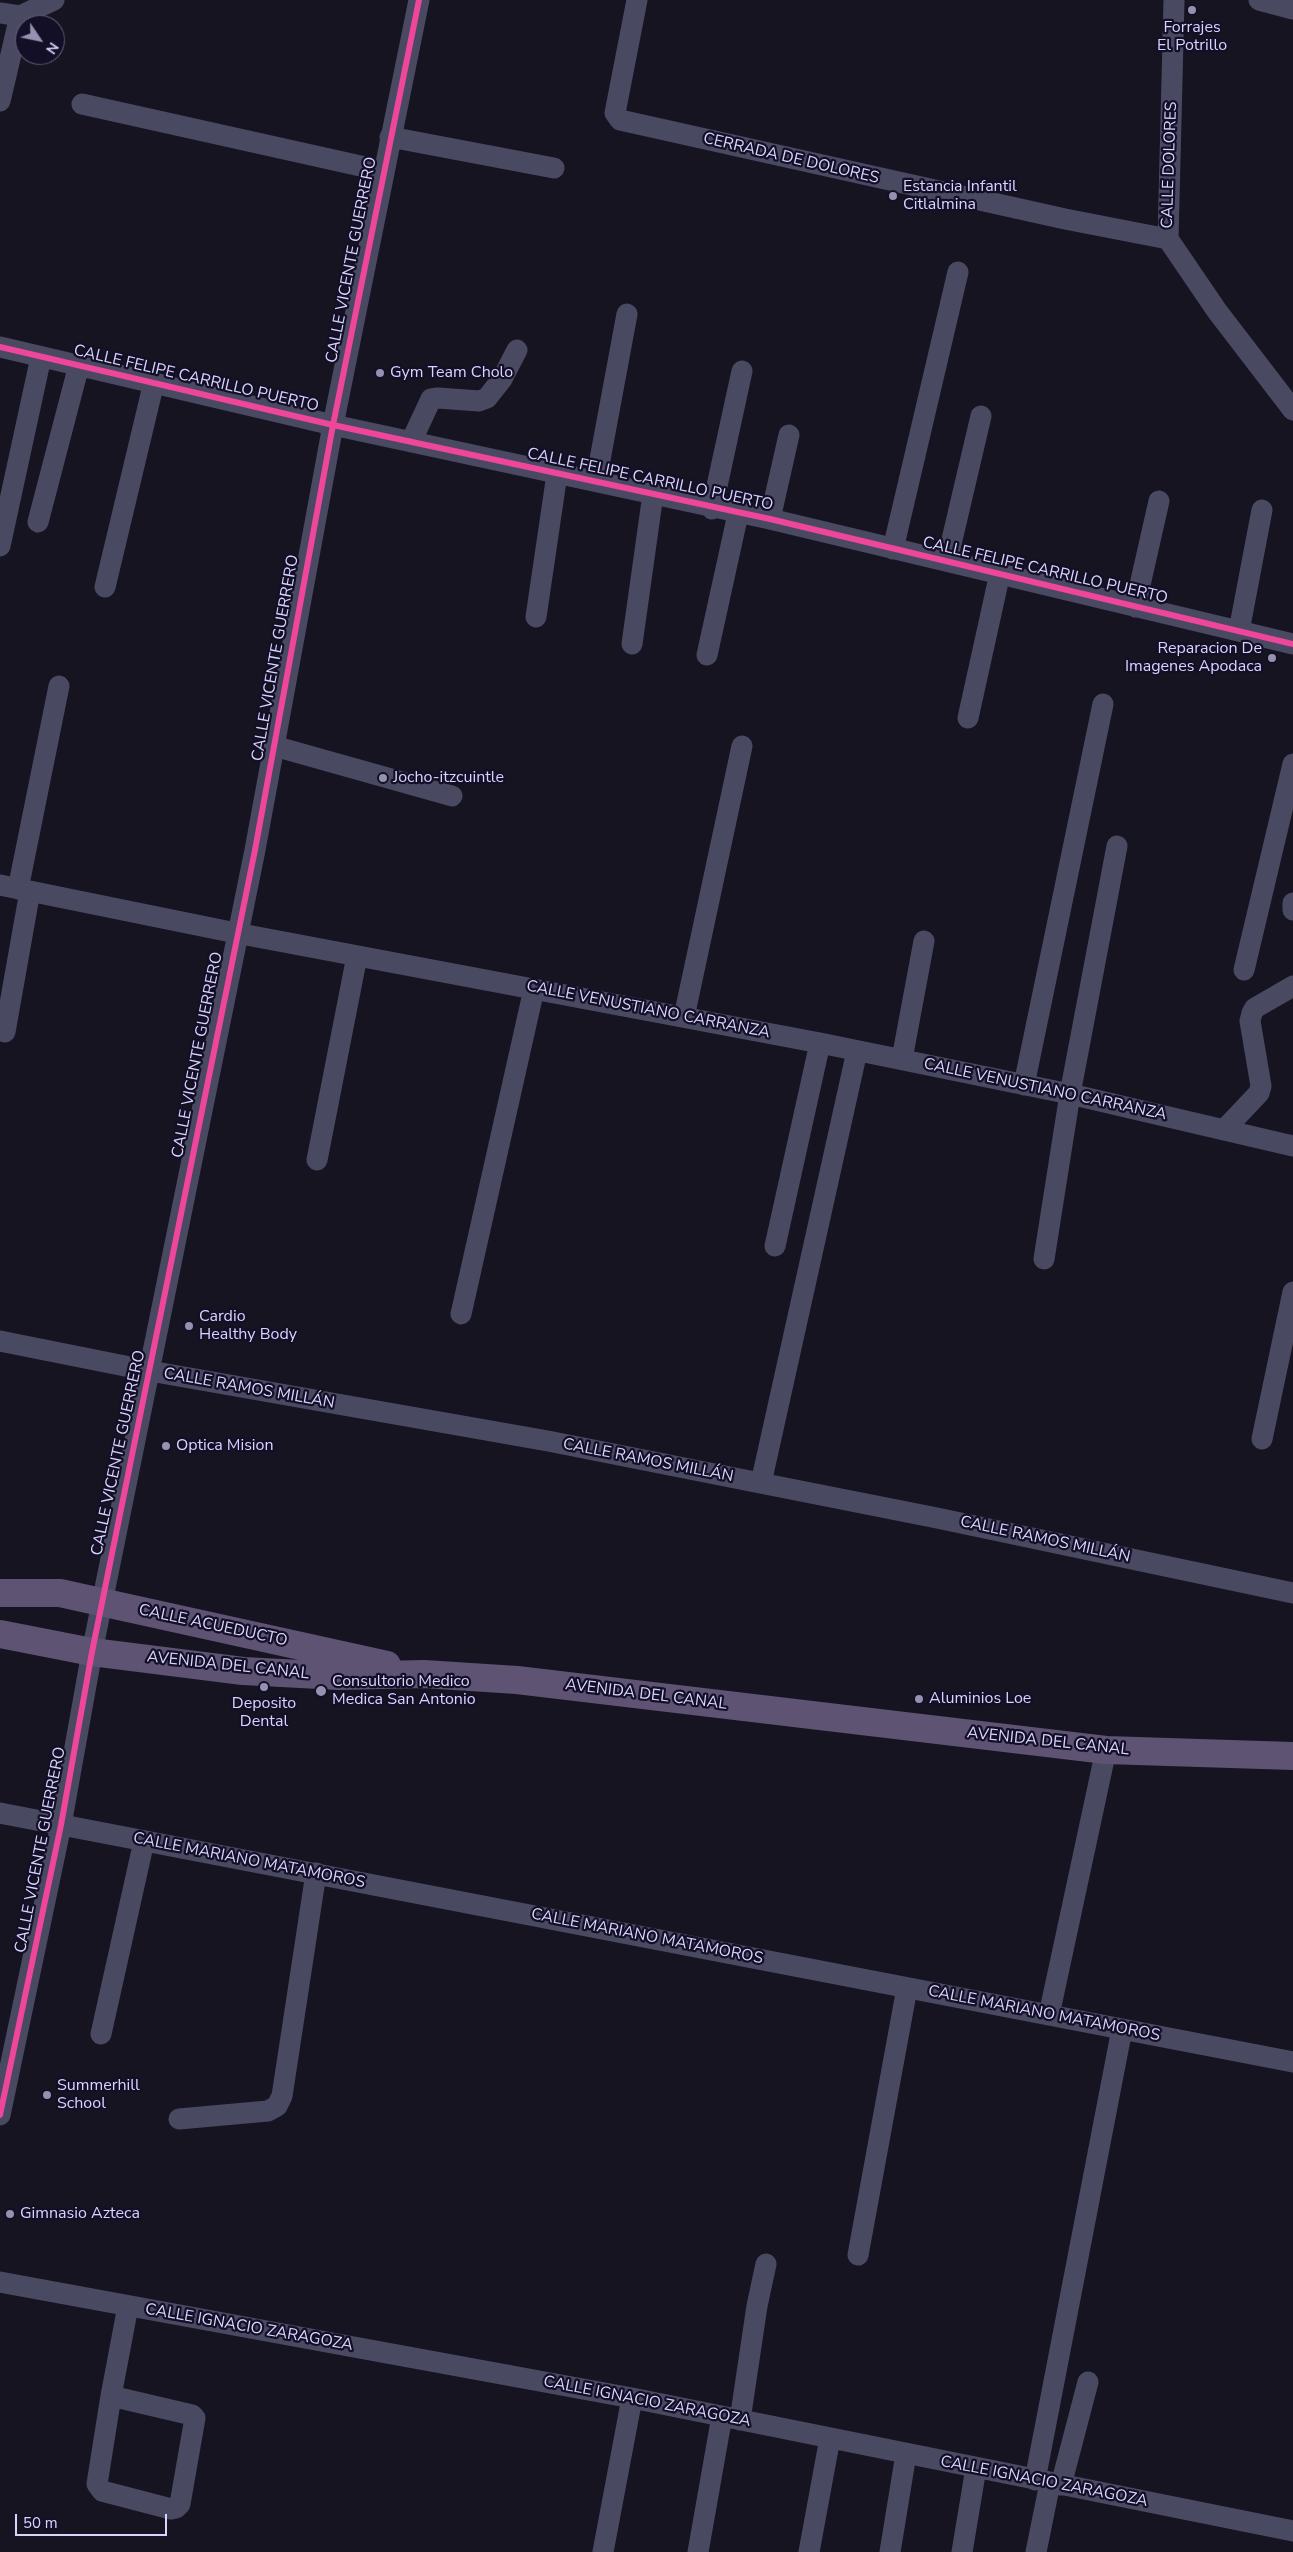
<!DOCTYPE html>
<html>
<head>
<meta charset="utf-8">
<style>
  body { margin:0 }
  #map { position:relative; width:1293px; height:2552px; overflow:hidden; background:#161421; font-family:"Nunito Sans",sans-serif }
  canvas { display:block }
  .north { position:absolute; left:15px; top:15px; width:50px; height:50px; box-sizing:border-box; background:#130f26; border:1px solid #625e7d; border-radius:50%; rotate:124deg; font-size:14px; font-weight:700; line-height:20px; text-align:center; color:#d9d4ff }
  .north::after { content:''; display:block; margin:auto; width:18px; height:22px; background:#9591b1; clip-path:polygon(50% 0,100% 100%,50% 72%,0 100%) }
  .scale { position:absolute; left:15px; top:2514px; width:152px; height:22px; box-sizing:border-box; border:2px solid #d9d4ff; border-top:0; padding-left:6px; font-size:15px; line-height:18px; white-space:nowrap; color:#d9d4ff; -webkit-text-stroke:4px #130f26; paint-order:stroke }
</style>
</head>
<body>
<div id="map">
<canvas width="1293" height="2552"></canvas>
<div class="north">N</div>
<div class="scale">50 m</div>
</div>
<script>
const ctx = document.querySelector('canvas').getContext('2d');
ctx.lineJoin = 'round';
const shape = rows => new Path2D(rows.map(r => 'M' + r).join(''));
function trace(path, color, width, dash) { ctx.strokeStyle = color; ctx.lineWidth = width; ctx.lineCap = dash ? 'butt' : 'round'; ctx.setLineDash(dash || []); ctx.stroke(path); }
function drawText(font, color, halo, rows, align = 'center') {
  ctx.font = font + ' "Nunito Sans",sans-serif'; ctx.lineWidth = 4.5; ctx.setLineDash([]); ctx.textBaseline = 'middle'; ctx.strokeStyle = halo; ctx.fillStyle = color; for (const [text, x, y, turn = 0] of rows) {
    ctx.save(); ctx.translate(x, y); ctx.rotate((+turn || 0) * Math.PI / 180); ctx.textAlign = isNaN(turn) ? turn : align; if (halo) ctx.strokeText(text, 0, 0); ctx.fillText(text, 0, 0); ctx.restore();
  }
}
trace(shape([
  [637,0,615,113,620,120,1065,219,1168,239],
  [1174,0,1168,239,1217,311,1293,410],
  [1259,0,1293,9],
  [0,13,20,16,54,0],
  [0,101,20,16],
  [82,104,383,171],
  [390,137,554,168],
  [0,347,333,425,770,519,1293,644],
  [411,442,431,399,438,398,479,401,487,398,502,379,517,350],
  [596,481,627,314],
  [712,509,742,371],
  [770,519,789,435],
  [38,522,79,365],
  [0,546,41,357],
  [893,549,958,272],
  [947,561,981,416],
  [105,587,154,382],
  [1135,607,1159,501],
  [536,617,557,474],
  [1239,631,1262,510],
  [632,644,653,494],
  [707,655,738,514],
  [968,718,1000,573],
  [274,746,452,796],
  [0,885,236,933,820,1043,1070,1094,1293,1146],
  [18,889,59,686],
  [1293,903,1293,910],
  [1244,970,1293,764],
  [684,1017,742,746],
  [5,1032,30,891],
  [902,1059,924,941],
  [1024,1085,1103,704],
  [1224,1130,1259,1093,1261,1086,1250,1021,1252,1013,1255,1008,1293,986],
  [317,1160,357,956],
  [775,1246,820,1043],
  [1044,1259,1070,1094,1117,846],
  [461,1314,534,989],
  [0,1341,150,1371,548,1441,937,1518,1293,1593],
  [1262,1439,1293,1292],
  [761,1483,857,1051],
  [0,1813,1293,2062],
  [1049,2015,1106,1750],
  [101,2034,144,1841],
  [0,2115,61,1825,92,1652,255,850,333,425,419,0],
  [179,2119,268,2111,277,2106,282,2096,316,1873],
  [858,2255,907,1988],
  [0,2282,632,2398,1293,2531],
  [111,2396,192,2415,195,2418,180,2504,176,2508,171,2509,102,2491,97,2484,111,2396,128,2306],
  [740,2420,757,2306,766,2264],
  [1035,2480,1122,2029],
  [1061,2485,1088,2382],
  [603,2552,632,2398],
  [698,2552,722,2416],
  [809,2552,830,2438],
  [890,2552,906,2454],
  [962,2552,976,2468],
  [1036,2552,1050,2483]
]), '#4a4962', 21);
trace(shape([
  [0,1593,60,1593,387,1665],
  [0,1634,92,1652,243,1671,339,1676,424,1674,517,1680,1106,1750,1293,1756]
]), '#5e5373', 28);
trace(shape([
  [0,347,333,425,770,519,1293,644],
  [0,2115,61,1825,92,1652,255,850,333,425,419,0]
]), '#ed469a', 6);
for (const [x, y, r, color] of [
  [1192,10,5,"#9591b1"],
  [893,196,5,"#9591b1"],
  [380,373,5,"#9591b1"],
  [1272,658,5,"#9591b1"],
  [383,778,5,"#9591b1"],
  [189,1326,5,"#9591b1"],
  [166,1446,5,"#9591b1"],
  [264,1687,5,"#9591b1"],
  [321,1691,6,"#9591b1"],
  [919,1699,5,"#9591b1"],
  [47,2095,5,"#9591b1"],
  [10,2214,5,"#9591b1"]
]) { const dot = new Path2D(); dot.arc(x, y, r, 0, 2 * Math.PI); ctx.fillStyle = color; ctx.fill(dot); trace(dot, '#130f26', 2); }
drawText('16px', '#d9d4ff', '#130f26', [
  ["Forrajes",1192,28,"center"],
  ["El Potrillo",1192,46,"center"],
  ["Estancia Infantil",903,187],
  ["Citlalmina",903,205],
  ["Gym Team Cholo",390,373],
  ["Reparacion De",1262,649,"right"],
  ["Imagenes Apodaca",1262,667,"right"],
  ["Jocho-itzcuintle",393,778],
  ["Cardio",199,1317],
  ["Healthy Body",199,1335],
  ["Optica Mision",176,1446],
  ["Consultorio Medico",332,1682],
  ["Medica San Antonio",332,1700],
  ["Aluminios Loe",929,1699],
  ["Deposito",264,1704,"center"],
  ["Dental",264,1722,"center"],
  ["Summerhill",57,2086],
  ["School",57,2104],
  ["Gimnasio Azteca",20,2214]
], 'left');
drawText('16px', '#d9d4ff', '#130f26', [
  ["CERRADA DE DOLORES",791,159,13],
  ["CALLE DOLORES",1170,165,-88],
  ["CALLE VICENTE GUERRERO",352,260,-79],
  ["CALLE FELIPE CARRILLO PUERTO",196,379,13],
  ["CALLE FELIPE CARRILLO PUERTO",650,480,12],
  ["CALLE FELIPE CARRILLO PUERTO",1045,571,13],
  ["CALLE VICENTE GUERRERO",276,658,-80],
  ["CALLE VENUSTIANO CARRANZA",648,1010,11],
  ["CALLE VICENTE GUERRERO",198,1055,-79],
  ["CALLE VENUSTIANO CARRANZA",1045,1090,12],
  ["CALLE RAMOS MILLÁN",249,1389,10],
  ["CALLE VICENTE GUERRERO",119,1453,-78],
  ["CALLE RAMOS MILLÁN",648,1461,11],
  ["CALLE RAMOS MILLÁN",1045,1540,12],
  ["CALLE ACUEDUCTO",213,1626,12],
  ["AVENIDA DEL CANAL",228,1666,6],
  ["AVENIDA DEL CANAL",646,1695,7],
  ["AVENIDA DEL CANAL",1048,1742,6],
  ["CALLE VICENTE GUERRERO",41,1850,-79],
  ["CALLE MARIANO MATAMOROS",249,1861,11],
  ["CALLE MARIANO MATAMOROS",647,1937,11],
  ["CALLE MARIANO MATAMOROS",1044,2014,11],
  ["CALLE IGNACIO ZARAGOZA",249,2328,10],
  ["CALLE IGNACIO ZARAGOZA",647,2402,11],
  ["CALLE IGNACIO ZARAGOZA",1044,2482,11]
]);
</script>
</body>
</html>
